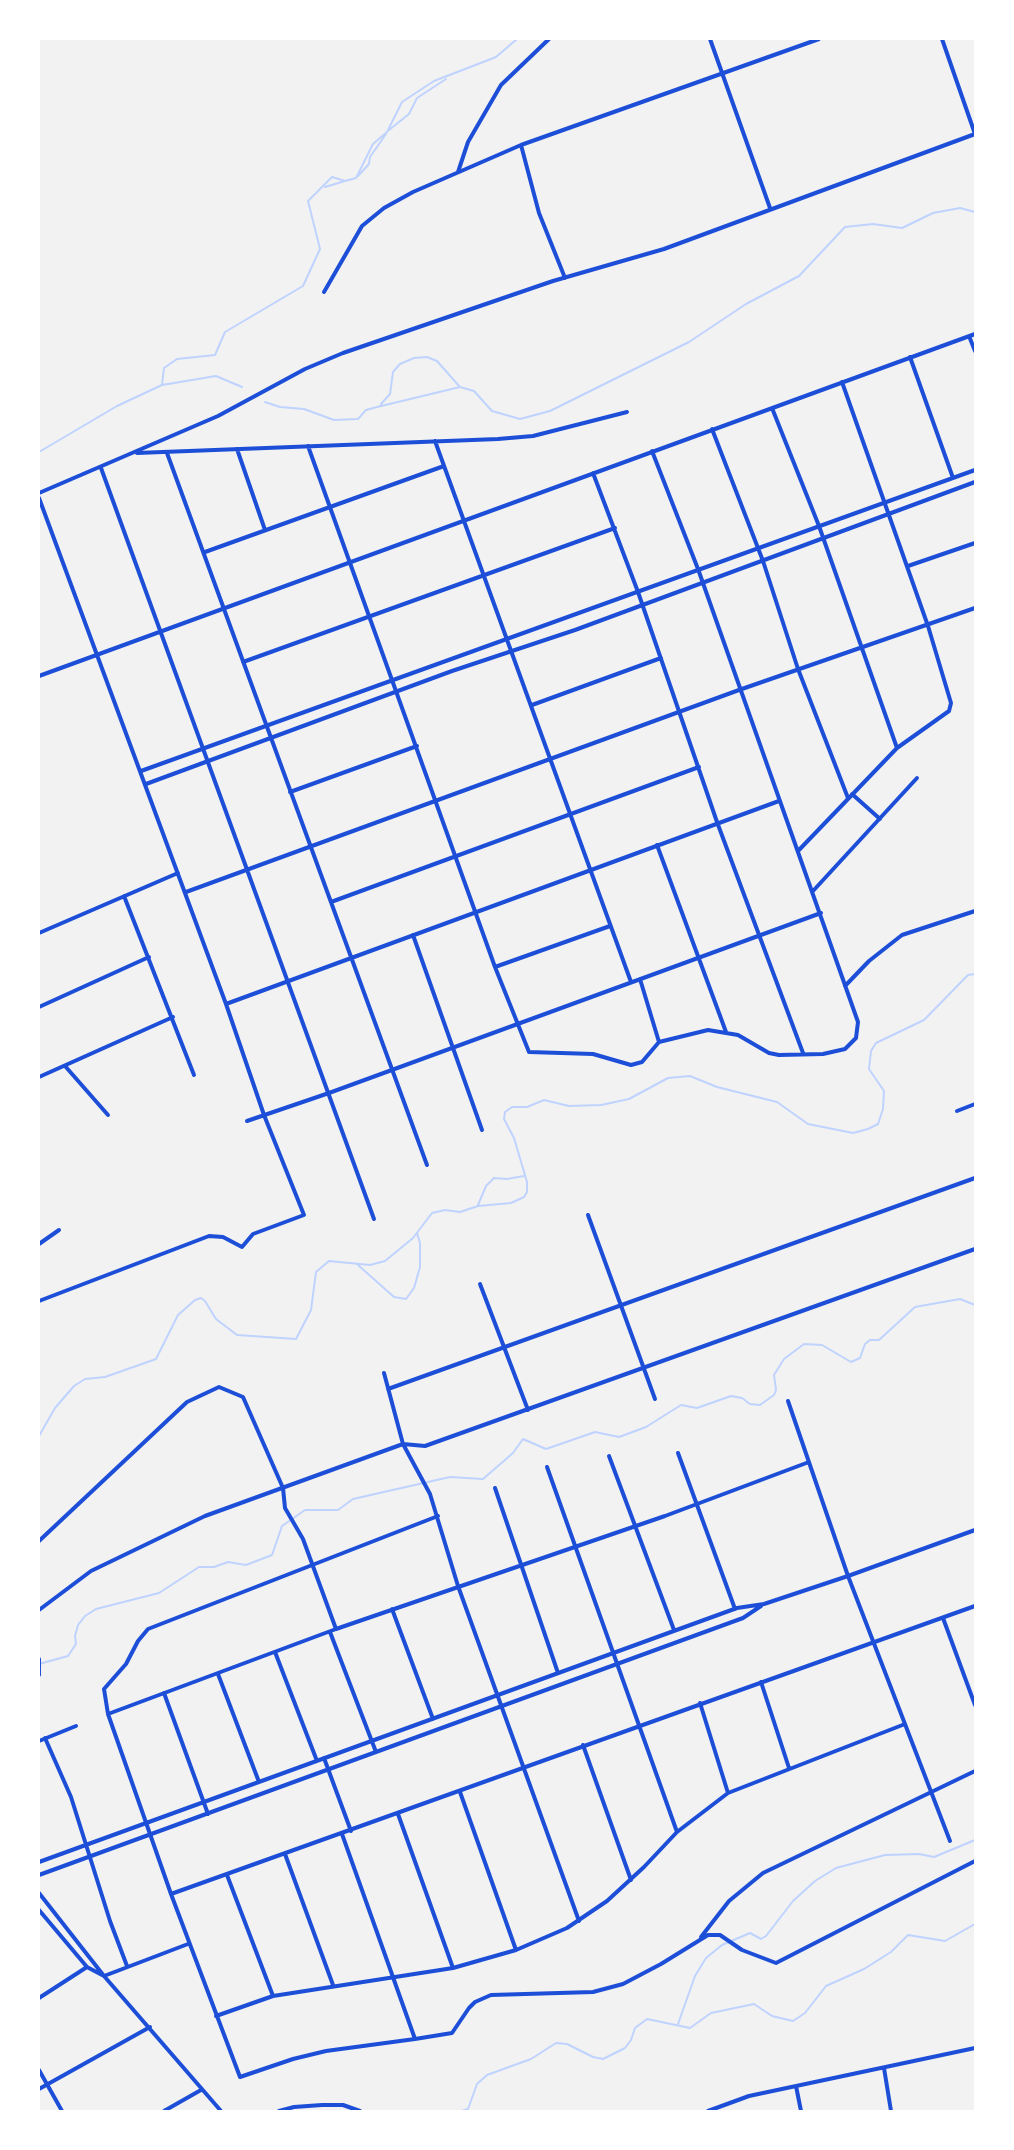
<!DOCTYPE html>
<html>
<head>
<meta charset="utf-8">
<style>
  body { margin:0 }
  #map { position:relative; width:1014px; height:2150px; overflow:hidden; background:#f2f2f2; font-family:Merriweather,serif }
  canvas { display:block }
  .frame { position:absolute; inset:0; border:40px solid #fff; pointer-events:none }
</style>
</head>
<body>
<div id="map">
<canvas width="1014" height="2150"></canvas>
<div class="frame"></div>
</div>
<script>
const ctx = document.querySelector('canvas').getContext('2d');
ctx.lineJoin = 'round';
const shape = rows => new Path2D(rows.map(r => 'M' + r).join(''));
function trace(path, color, width, dash) { ctx.strokeStyle = color; ctx.lineWidth = width; ctx.lineCap = dash ? 'butt' : 'round'; ctx.setLineDash(dash || []); ctx.stroke(path); }
trace(shape([
  [389,130,409,114,417,98,446,79],
  [358,176,369,164,370,157,386,134],
  [325,187,345,181],
  [162,385,164,368,177,359,215,355,225,332,303,286,320,249,308,201,332,177,345,181,356,178,373,144,387,132,402,102,434,81,496,57,517,39],
  [265,402,280,407,304,409,334,420,358,419,366,410,377,407,460,387,474,391,492,411,520,419,550,411,689,342,746,304,799,276,845,227,873,224,902,228,933,213,960,208,975,212],
  [381,404,390,394,393,372,400,364,414,358,427,357,437,361,460,387],
  [39,452,117,406,162,385,216,376,242,387],
  [478,1205,486,1186,494,1178,507,1179,524,1176],
  [358,1265,394,1297,406,1299,414,1288,420,1267,420,1243,417,1233],
  [39,1436,55,1408,74,1386,85,1379,105,1377,156,1359,178,1315,195,1300,201,1298,205,1301,216,1319,237,1335,296,1339,311,1310,316,1272,329,1261,370,1265,385,1261,413,1238,432,1213,445,1210,460,1212,478,1206,511,1203,524,1197,527,1192,527,1182,514,1138,504,1119,505,1112,512,1107,527,1107,544,1100,569,1106,601,1105,629,1099,668,1078,690,1076,717,1087,777,1102,808,1124,853,1133,868,1129,878,1124,883,1109,884,1091,869,1069,871,1051,876,1043,924,1020,968,975,975,974],
  [39,1664,68,1656,76,1644,75,1636,78,1625,85,1616,96,1609,159,1593,199,1567,214,1567,228,1562,246,1565,272,1555,282,1526,305,1510,338,1510,353,1499,450,1477,483,1479,513,1453,523,1439,546,1449,595,1432,619,1437,646,1427,681,1405,697,1408,731,1396,742,1398,750,1404,760,1405,774,1395,776,1390,774,1375,784,1359,804,1344,822,1345,851,1362,860,1358,865,1344,870,1340,879,1340,915,1307,960,1299,975,1305],
  [678,2024,695,1976,706,1958,722,1945,750,1933,761,1939,766,1936,793,1901,815,1881,836,1868,885,1855,919,1854,934,1857,975,1840],
  [439,2111,457,2111],
  [461,2111,468,2109,477,2084,487,2075,531,2059,556,2043,567,2044,593,2057,603,2059,625,2048,631,2040,635,2028,647,2019,690,2028,711,2013,754,2004,772,2016,793,2021,805,2013,826,1986,864,1969,891,1952,908,1935,945,1941,975,1924]
]), '#bfd3fe', 2);
trace(shape([
  [710,39,770,208],
  [521,145,539,213,565,278],
  [458,172,468,142,501,85,549,39],
  [324,292,362,226,384,208,413,192,521,145,819,39],
  [969,336,975,351],
  [910,357,953,478],
  [772,408,819,526,897,748],
  [712,429,763,561,798,669,848,798],
  [435,441,631,982],
  [308,446,495,967,529,1052,593,1054,631,1065,642,1062,659,1042,708,1030,738,1035,769,1053,779,1055,823,1054,845,1049,856,1038,858,1022,698,569,652,451],
  [237,449,265,530],
  [137,453,498,439,533,436,627,412],
  [167,453,427,1165],
  [101,468,374,1219],
  [593,473,638,592,717,822,803,1053],
  [39,493,218,416,305,369,343,353,553,281,664,249,975,134,942,39],
  [39,498,226,1004,264,1115,304,1215,253,1234,242,1247,223,1237,209,1236,39,1301],
  [205,552,444,466],
  [908,566,975,543],
  [243,662,615,528],
  [39,676,975,334],
  [532,705,661,658],
  [141,771,975,470],
  [146,784,452,671,575,630,975,482],
  [290,792,417,746],
  [852,794,880,819],
  [657,845,726,1032],
  [798,851,897,748,949,711,951,703,928,626,842,382],
  [813,891,917,778],
  [186,892,739,690,975,608],
  [124,896,194,1075],
  [331,902,699,767],
  [39,933,178,873],
  [413,935,482,1130],
  [495,967,610,926],
  [640,979,659,1042],
  [845,986,869,961,902,935,975,911],
  [226,1004,779,801],
  [39,1007,149,957],
  [65,1066,108,1115],
  [39,1077,173,1017],
  [957,1111,975,1104],
  [247,1121,329,1093,821,913],
  [588,1215,655,1399],
  [39,1244,59,1230],
  [480,1284,528,1410],
  [384,1373,403,1444,430,1494,458,1586,579,1921],
  [388,1389,975,1178],
  [788,1401,848,1576,950,1841],
  [678,1453,735,1609],
  [609,1456,674,1630],
  [547,1467,677,1832],
  [495,1488,558,1673],
  [39,1541,187,1402,219,1387,243,1397,283,1488,285,1508,303,1539,336,1629],
  [392,1609,433,1719],
  [39,1610,91,1571,205,1516,403,1444,425,1446,975,1249],
  [943,1618,975,1705],
  [330,1632,376,1752],
  [275,1652,317,1761],
  [39,1659,39,1675],
  [218,1674,259,1782],
  [761,1682,789,1768],
  [164,1693,208,1814],
  [700,1703,728,1793],
  [108,1714,336,1629,665,1516,809,1462],
  [45,1738,71,1797,110,1921,127,1966],
  [39,1741,76,1726],
  [583,1745,631,1880],
  [324,1758,351,1831],
  [460,1792,516,1950],
  [398,1814,453,1968],
  [342,1834,415,2039,326,2051,293,2059,240,2077,171,1894,108,1714,104,1689,126,1664,138,1641,148,1629,438,1516],
  [285,1854,333,1985],
  [39,1862,737,1608,764,1604,848,1576,975,1530],
  [39,1875,743,1618,761,1606],
  [227,1875,273,1996],
  [39,1893,104,1976,188,1944],
  [171,1894,975,1606],
  [39,1910,87,1967,104,1976,221,2111],
  [701,1937,729,1901,763,1873,975,1771],
  [39,1998,87,1967],
  [216,2016,273,1996,453,1968,516,1950,567,1928,607,1901,644,1867,677,1832,728,1793,905,1724],
  [415,2039,452,2033,469,2008,475,2002,491,1995,593,1992,623,1984,661,1964,708,1935,720,1935,742,1950,776,1963,975,1861],
  [884,2068,891,2111],
  [39,2070,62,2111],
  [796,2086,801,2111],
  [39,2089,150,2027],
  [164,2111,201,2090],
  [279,2111,294,2107,322,2105,343,2105,360,2111],
  [708,2111,749,2096,975,2048]
]), '#1d4ed8', 4);
</script>
</body>
</html>
